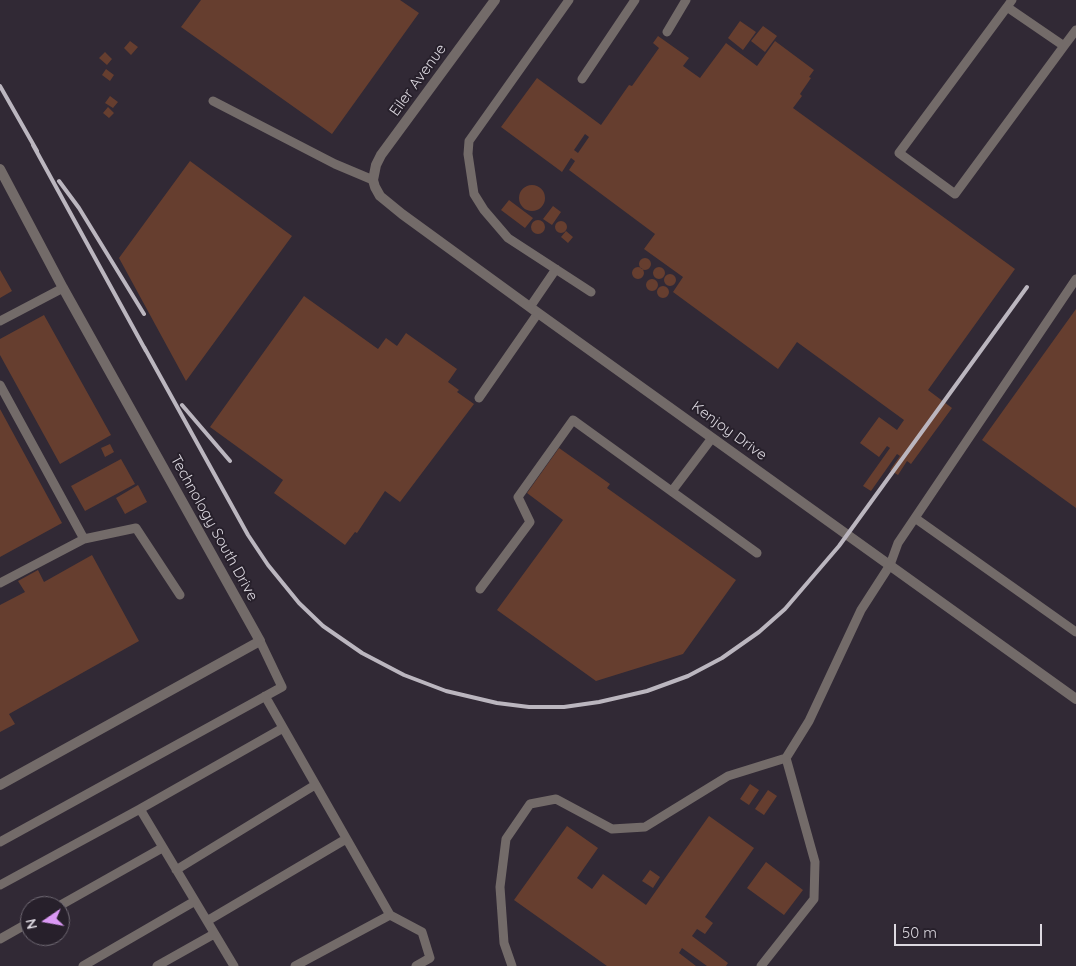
<!DOCTYPE html>
<html>
<head>
<meta charset="utf-8">
<style>
  body { margin:0 }
  #map { position:relative; width:1076px; height:966px; overflow:hidden; background:#312935; font-family:Quicksand,sans-serif }
  canvas { display:block }
  .north { position:absolute; left:20px; top:896px; width:50px; height:50px; box-sizing:border-box; background:#27202b; border:1px solid #706a74; border-radius:50%; rotate:258deg; font-size:14px; font-weight:700; line-height:20px; text-align:center; color:#ddd9e1 }
  .north::after { content:''; display:block; margin:auto; width:18px; height:22px; background:#db99f5; clip-path:polygon(50% 0,100% 100%,50% 72%,0 100%) }
  .scale { position:absolute; left:894px; top:924px; width:148px; height:22px; box-sizing:border-box; border:2px solid #ddd9e1; border-top:0; padding-left:6px; font-size:15px; line-height:18px; white-space:nowrap; color:#ddd9e1; -webkit-text-stroke:4px #27202b; paint-order:stroke }
</style>
</head>
<body>
<div id="map">
<canvas width="1076" height="966"></canvas>
<div class="north">N</div>
<div class="scale">50 m</div>
</div>
<script>
const ctx = document.querySelector('canvas').getContext('2d');
ctx.lineJoin = 'round';
function fill(path, color) { ctx.fillStyle = color; ctx.fill(path, 'evenodd'); }
const shape = rows => new Path2D(rows.map(r => 'M' + r).join(''));
function trace(path, color, width, dash) { ctx.strokeStyle = color; ctx.lineWidth = width; ctx.lineCap = dash ? 'butt' : 'round'; ctx.setLineDash(dash || []); ctx.stroke(path); }
function drawText(font, color, halo, rows, align = 'center') {
  ctx.font = font + ' Quicksand,sans-serif'; ctx.lineWidth = 4; ctx.setLineDash([]); ctx.textBaseline = 'middle'; ctx.strokeStyle = halo; ctx.fillStyle = color; for (const [text, x, y, turn = 0] of rows) {
    ctx.save(); ctx.translate(x, y); ctx.rotate((+turn || 0) * Math.PI / 180); ctx.textAlign = isNaN(turn) ? turn : align; if (halo) ctx.strokeText(text, 0, 0); ctx.fillText(text, 0, 0); ctx.restore();
  }
}
fill(shape([
  [201,0,400,0,419,13,332,134,181,27],
  [740,21,756,32,743,50,728,38],
  [763,26,777,36,765,52,751,41],
  [658,36,689,58,683,66,700,78,726,43,757,66,775,41,814,70,809,77,811,78,800,94,802,96,793,108,1015,269,928,390,952,408,911,464,907,461,898,475,890,470,900,456,897,454,871,491,863,486,890,448,887,446,879,457,860,443,879,417,897,430,904,420,797,342,778,369,673,292,683,277,644,249,655,234,569,170,575,161,571,158,562,172,501,127,537,78,601,125,629,85,632,86,659,48,653,43],
  [585,134,589,137,578,153,574,150],
  [130,41,138,47,131,55,124,48],
  [105,52,112,59,107,65,99,58],
  [106,69,114,75,110,81,102,75],
  [110,96,118,102,113,108,105,103],
  [108,107,114,113,109,118,103,113],
  [190,161,292,236,186,381,119,258],
  '519 198a13 13 0 1 1 26 0a13 13 0 1 1-26 0Z',
  [509,200,533,218,525,228,501,210],
  [553,206,561,212,552,225,543,219],
  '531 227a7 7 0 1 1 14 0a7 7 0 1 1-14 0Z',
  '555 227a6 6 0 1 1 12 0a6 6 0 1 1-12 0Z',
  [566,231,573,237,568,243,561,237],
  '639 264a6 6 0 1 1 12 0a6 6 0 1 1-12 0Z',
  '653 273a6 6 0 1 1 12 0a6 6 0 1 1-12 0Z',
  '632 273a6 6 0 1 1 12 0a6 6 0 1 1-12 0Z',
  [0,270,12,291,0,298],
  '664 280a6 6 0 1 1 12 0a6 6 0 1 1-12 0Z',
  '646 285a6 6 0 1 1 12 0a6 6 0 1 1-12 0Z',
  '657 292a6 6 0 1 1 12 0a6 6 0 1 1-12 0Z',
  [304,296,378,349,386,338,397,346,406,333,457,369,448,382,459,390,457,392,474,404,400,502,385,491,357,533,355,532,345,545,274,493,283,480,210,427],
  [1076,309,1076,508,982,440],
  [44,315,111,435,60,464,0,355,0,339],
  [0,409,62,523,0,557],
  [110,444,114,452,105,457,101,448],
  [559,448,610,484,607,488,736,580,683,654,596,681,497,610,563,520,527,493],
  [121,459,135,484,85,511,71,486],
  [138,485,147,502,125,514,116,498],
  [92,555,139,641,9,714,15,724,0,732,0,605,25,592,18,581,38,570,44,582],
  [750,784,759,790,749,805,740,799],
  [768,790,777,796,764,815,755,809],
  [709,816,754,848,705,917,713,923,705,934,697,929,692,936,728,963,726,966,707,966,682,948,679,953,696,966,607,966,514,900,567,826,598,848,577,878,592,889,603,874,646,905],
  [766,862,803,890,784,915,747,888],
  [650,870,660,877,653,888,642,881]
]), '#663e2f');
trace(shape([
  [569,0,469,141,468,154,474,194,484,210,508,238,591,292],
  [1012,0,1007,7,1064,46,1076,30],
  [1007,7,899,153,955,194,1064,46],
  [667,32,686,0],
  [582,79,635,0],
  [213,101,335,164,373,180],
  [530,307,556,269],
  [0,321,63,288],
  [0,385,84,539],
  [479,398,538,313],
  [672,491,712,438],
  [915,518,1076,632],
  [0,583,84,539,136,528,180,595],
  [480,589,530,522,518,497,573,420,757,553],
  [265,696,390,915,295,966],
  [140,809,283,728],
  [0,842,282,687,260,641],
  [176,870,315,785],
  [0,885,140,809,234,966],
  [59,906,162,848],
  [390,915,422,932,430,958,416,966],
  [207,921,346,839],
  [0,939,30,922],
  [83,966,195,901],
  [157,966,214,934],
  [512,966,504,943,500,887,506,839,530,804,556,799,612,829,645,827,728,776,786,758,809,721,861,610,890,565,898,543,1076,279],
  [761,966,814,899,815,862,786,758]
]), '#736b69', 9);
trace(shape([
  [495,0,381,155,376,165,373,180,375,187,380,196,402,214,538,313,1076,699],
  [0,169,63,288,260,641,0,785]
]), '#736b69', 10);
trace(shape([
  [0,86,37,151],
  [33,145,146,351],
  [59,181,79,208,144,314],
  [144,347,248,535,268,565,299,603,323,626,362,653,404,675,446,691,497,703,529,707,564,707,599,702,647,691,688,676,722,658,759,632,785,609,839,546,1027,287],
  [182,405,230,461]
]), '#bbb6bf', 4);
drawText('15px', '#ddd9e1', '#27202b', [
  ["Eiler Avenue",418,80,-54],
  ["Kenjoy Drive",729,431,36],
  ["Technology South Drive",214,528,61]
]);
</script>
</body>
</html>
